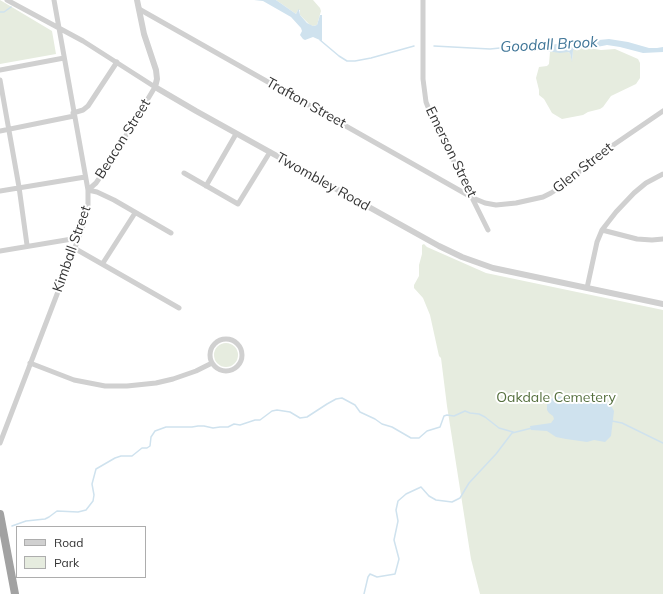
<!DOCTYPE html>
<html>
<head>
<meta charset="utf-8">
<style>
  body { margin:0 }
  #map { position:relative; width:663px; height:594px; overflow:hidden; background:#fff; font-family:Mulish,sans-serif }
  canvas { display:block }
  .legend { position:absolute; left:16px; top:526px; width:130px; height:52px; box-sizing:border-box; background:#fff; border:1px solid #adadad; margin:0; padding:5px 7px; list-style:none; font-size:12px; color:#333 }
  .legend li { display:flex; align-items:center; gap:8px; height:20px }
  .legend b { width:20px; border:1px solid #adadad }
</style>
</head>
<body>
<div id="map">
<canvas width="663" height="594"></canvas>
<ul class="legend">
<li><b style="height:5px;background:#d0d0d0"></b>Road</li>
<li><b style="height:11px;background:#e6ecdf"></b>Park</li>
</ul>
</div>
<script>
const ctx = document.querySelector('canvas').getContext('2d');
ctx.lineJoin = 'round';
function fill(path, color) { ctx.fillStyle = color; ctx.fill(path, 'evenodd'); }
const shape = rows => new Path2D(rows.map(r => 'M' + r).join(''));
function trace(path, color, width, dash) { ctx.strokeStyle = color; ctx.lineWidth = width; ctx.lineCap = dash ? 'butt' : 'round'; ctx.setLineDash(dash || []); ctx.stroke(path); }
function drawText(font, color, halo, rows, align = 'center') {
  ctx.font = font + ' Mulish,sans-serif'; ctx.lineWidth = 4; ctx.setLineDash([]); ctx.textBaseline = 'middle'; ctx.strokeStyle = halo; ctx.fillStyle = color; for (const [text, x, y, turn = 0] of rows) {
    ctx.save(); ctx.translate(x, y); ctx.rotate((+turn || 0) * Math.PI / 180); ctx.textAlign = isNaN(turn) ? turn : align; if (halo) ctx.strokeText(text, 0, 0); ctx.fillText(text, 0, 0); ctx.restore();
  }
}
fill(shape([
  [0,0,52,31,56,54,0,64],
  [276,0,313,0,320,8,321,11,317,25,313,26,310,25,300,15,300,10,298,10,296,14],
  [582,47,601,50,615,49,638,59,640,63,640,78,636,84,611,96,603,107,600,109,588,112,583,115,562,119,552,113,544,99,539,95,539,90,536,78,539,67,547,66,549,64,550,52,568,52,570,53,572,61,573,50],
  [424,244,427,247,486,273,663,310,663,594,480,594,471,559,447,406,441,358,439,356,430,315,423,298,414,288,414,285,419,276,419,265,422,254,422,245],
  '214 355a12 12 0 1 1 24 0a12 12 0 1 1-24 0Z'
]), '#e6ecdf');
fill(shape([
  [254,0,276,0,296,14,298,10,299,9,300,15,307,23,313,26,317,25,320,15,322,15,322,41,313,37,305,40,303,39,300,35,302,31,301,28,291,17,263,1],
  [609,39,628,42,649,48,657,48,663,47,663,52,643,53,620,47,607,45,592,48,582,47,573,50,572,62,570,53,568,52,560,53,547,51,520,51,510,47,520,45,547,45],
  [569,395,590,396,603,400,610,404,614,411,611,436,605,442,594,440,587,442,566,439,556,437,547,431,531,430,530,426,551,423,554,419,553,416,549,413,547,410,547,404,549,399,555,397,563,397]
]), '#cfe2ee');
trace(shape([
  [0,12,4,12,11,7],
  [320,40,339,56,347,61,355,61,371,58,414,46],
  [434,46,490,49,510,47],
  [612,421,622,423,663,443],
  [12,526,26,521,45,519,49,517,57,511,78,512,86,510,93,501,94,495,92,484,96,469,115,458,121,456,132,456,142,448,147,448,150,446,151,437,155,431,166,427,192,427,198,426,204,426,213,428,220,427,228,427,234,424,240,425,255,420,260,420,272,411,277,410,290,412,300,418,307,417,327,404,336,399,342,398,355,405,360,412,375,419,382,424,392,427,411,438,419,438,427,431,440,427,444,416,447,415,454,416,465,411,470,413,479,414,485,417,499,428,513,432],
  [364,594,368,577,370,574,377,577,395,574,399,559,394,540,398,521,396,510,398,501,406,494,421,487,429,496,436,500,452,502,460,498,469,483,496,454,512,433,532,428]
]), '#cfe2ee', 1.5);
trace(shape([
  [7,0,83,41,155,87,107,167,96,183,88,190],
  [423,0,423,79,426,102,432,117,488,230],
  [139,9,473,198,485,203,496,205,516,203,543,197,551,193,559,188,606,150,663,111],
  [0,70,64,58],
  [0,80,19,187,27,245],
  [73,113,83,110,88,106,117,62],
  [0,131,74,116],
  [184,173,238,204,270,152],
  [206,186,236,134],
  [88,190,97,192,114,200,171,233],
  [0,191,85,177],
  [602,230,637,239,652,240,663,239],
  [74,248,179,308],
  [0,251,78,238],
  [103,263,135,213],
  [587,288,597,242,602,230,616,212,634,193,646,183,663,174],
  '210 355a16 16 0 1 1 32 0a16 16 0 1 1-32 0Z',
  [30,363,74,380,105,386,127,386,156,383,173,379,196,371,212,363],
  [0,443,82,229,88,205,88,190,54,0]
]), '#d0d0d0', 5);
trace(shape([
  [137,0,144,34,156,70,157,79,155,87,196,111,439,246,462,257,493,268,663,304]
]), '#d0d0d0', 6);
trace(shape([
  [0,514,15,594]
]), '#a2a2a2', 8);
drawText('14px', '#333', '#fff', [
  ["Trafton Street",306,103,29],
  ["Beacon Street",123,139,-58],
  ["Emerson Street",451,152,64],
  ["Glen Street",583,168,-38],
  ["Twombley Road",323,182,29],
  ["Kimball Street",72,249,-71]
]);
drawText('14px', '#56703f', '#fff', [
  ["Oakdale Cemetery",556,398]
]);
drawText('italic 15px', '#3f7597', '#fff', [
  ["Goodall Brook",549,45,-3]
]);
</script>
</body>
</html>
